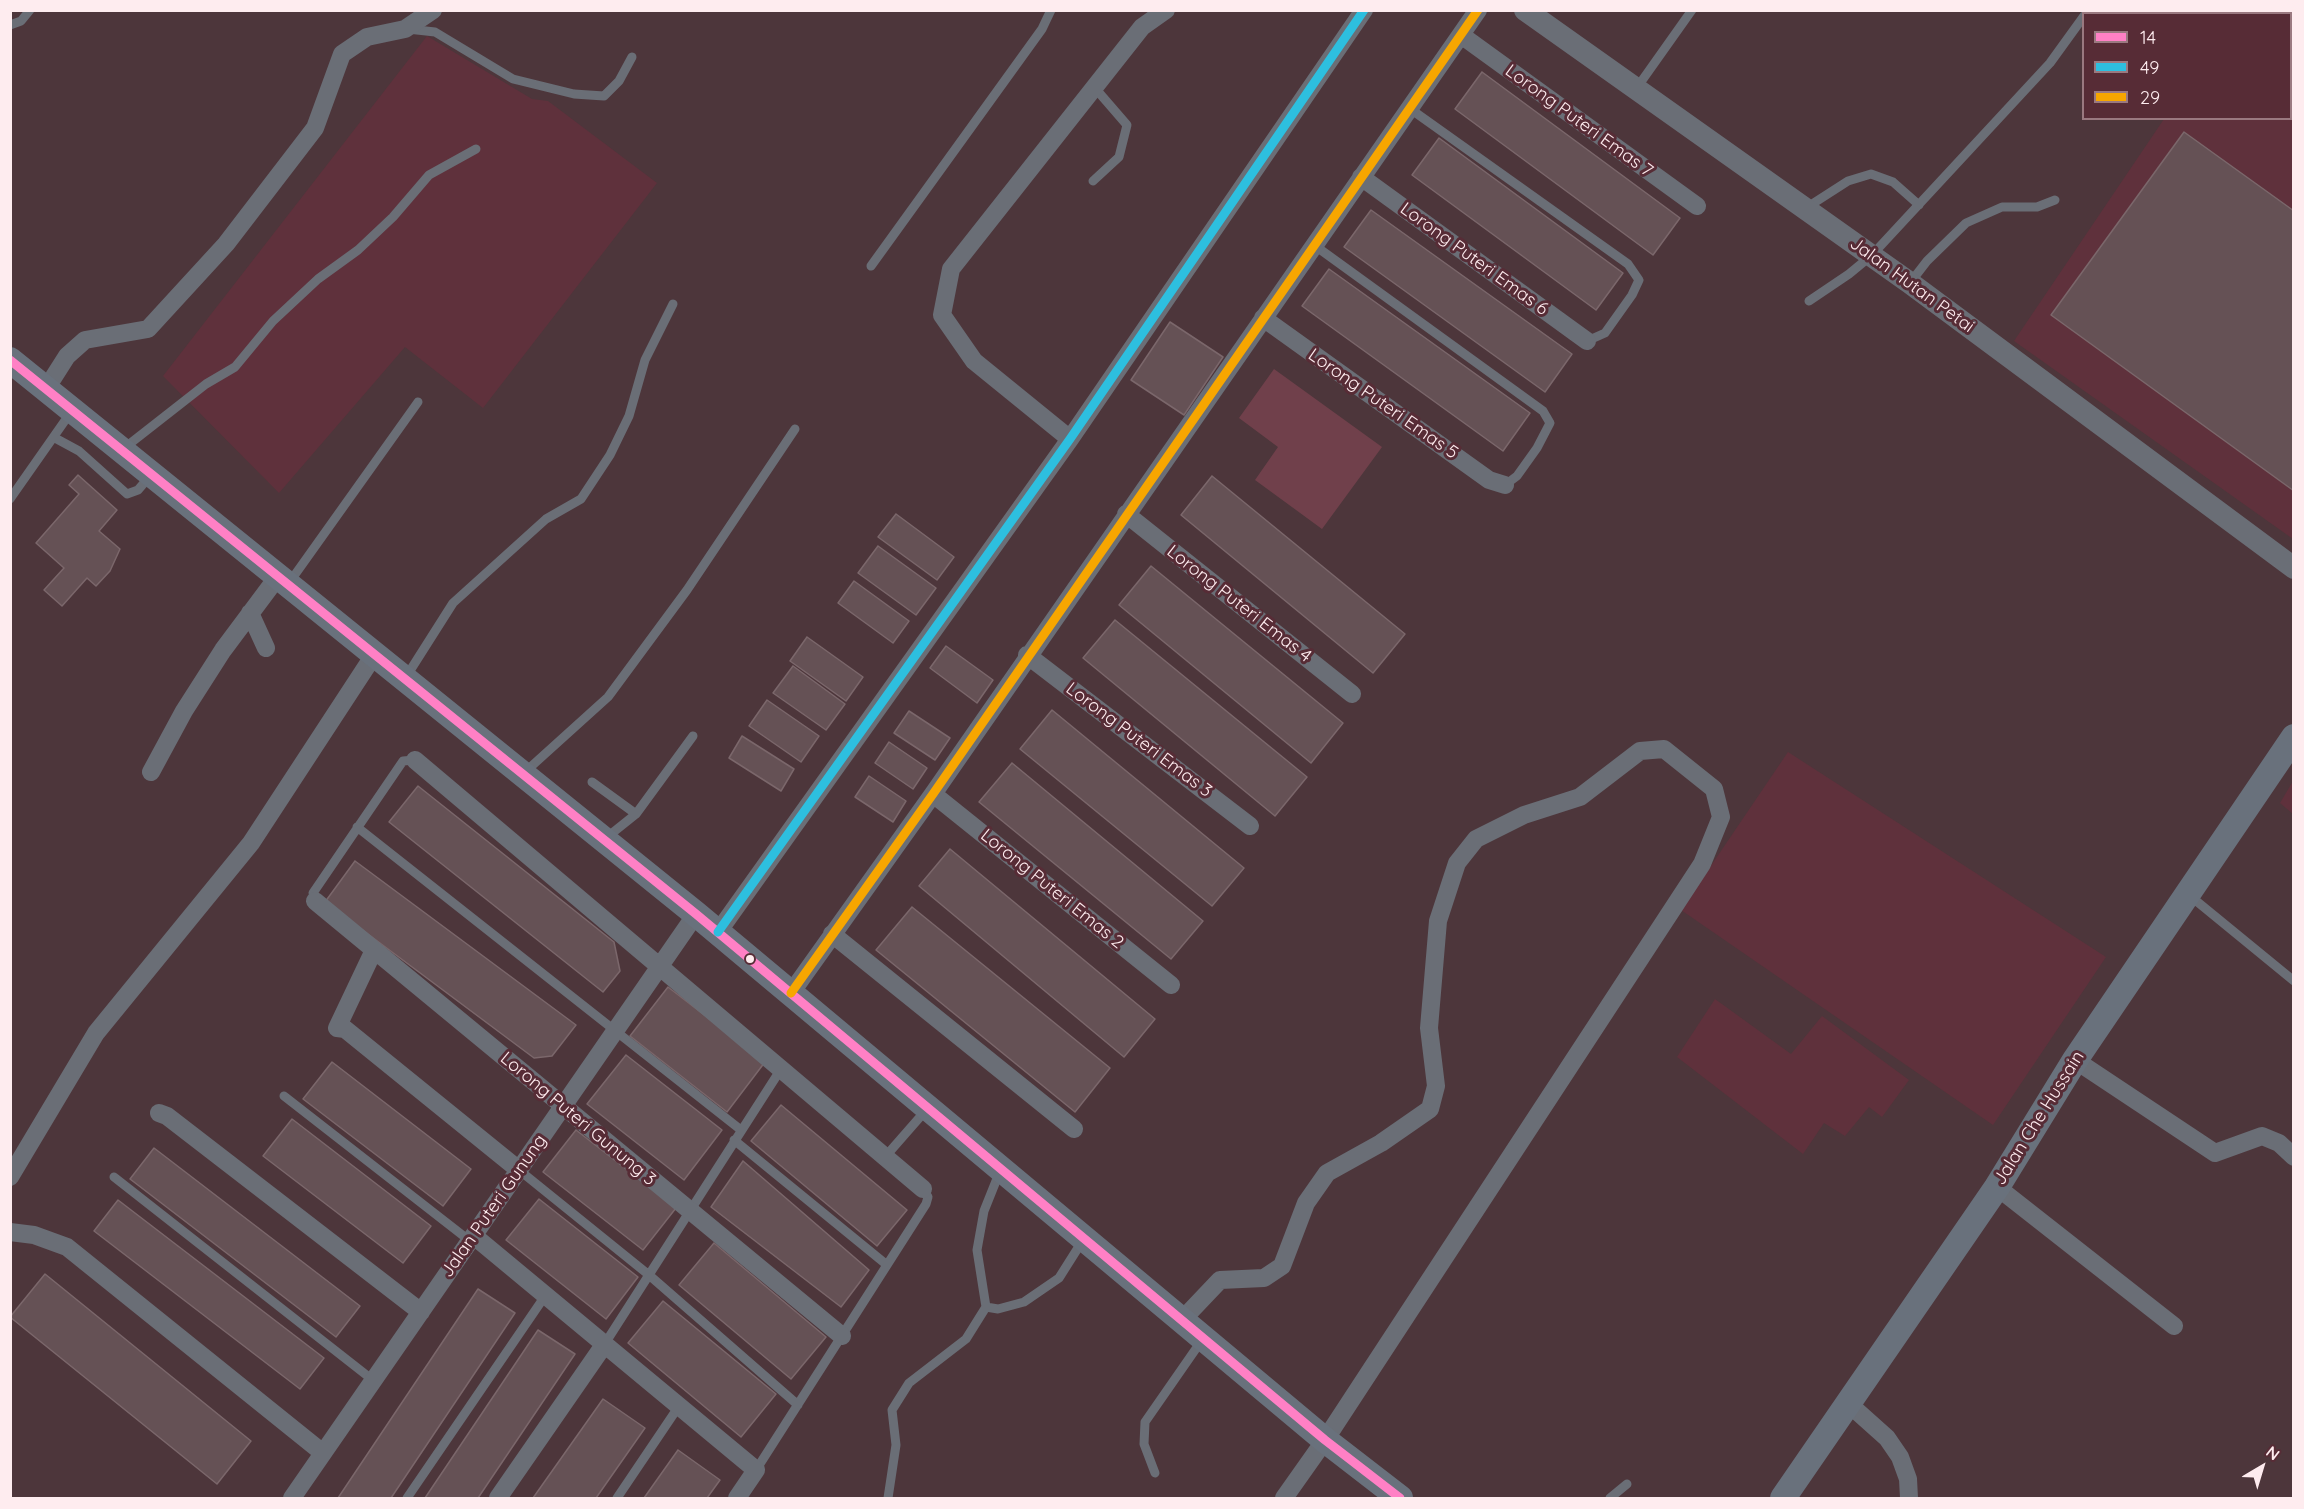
<!DOCTYPE html>
<html>
<head>
<meta charset="utf-8">
<style>
  body { margin:0 }
  #map { position:relative; width:2304px; height:1509px; overflow:hidden; background:#4d363b; font-family:Quicksand,sans-serif }
  canvas { display:block }
  .frame { position:absolute; inset:0; border:12px solid #feecef; pointer-events:none }
  .legend { position:absolute; left:2082px; top:12px; width:210px; height:108px; box-sizing:border-box; background:#572c36; border:2px solid #9a7980; margin:0; padding:8px 10px; list-style:none; font-size:18px; color:#feecef }
  .legend li { display:flex; align-items:center; gap:12px; height:30px }
  .legend b { width:30px; border:2px solid #9a7980 }
  .north { position:absolute; left:2232px; top:1437px; width:60px; height:60px; -webkit-text-stroke:4px #572c36; paint-order:stroke; rotate:38deg; font-size:16px; font-weight:700; line-height:24px; text-align:center; color:#feecef }
  .north::after { content:''; display:block; margin:auto; width:21px; height:27px; background:#feecef; clip-path:polygon(50% 0,100% 100%,50% 72%,0 100%) }
</style>
</head>
<body>
<div id="map">
<canvas width="2304" height="1509"></canvas>
<div class="frame"></div>
<ul class="legend">
<li><b style="height:8px;background:#ff80c5"></b>14</li>
<li><b style="height:8px;background:#2dbfdf"></b>49</li>
<li><b style="height:8px;background:#f7a600"></b>29</li>
</ul>
<div class="north">N</div>
</div>
<script>
const ctx = document.querySelector('canvas').getContext('2d');
ctx.lineJoin = 'round';
function fill(path, color) { ctx.fillStyle = color; ctx.fill(path, 'evenodd'); }
const shape = rows => new Path2D(rows.map(r => 'M' + r).join(''));
function trace(path, color, width, dash) { ctx.strokeStyle = color; ctx.lineWidth = width; ctx.lineCap = dash ? 'butt' : 'round'; ctx.setLineDash(dash || []); ctx.stroke(path); }
function drawText(font, color, halo, rows, align = 'center') {
  ctx.font = font + ' Quicksand,sans-serif'; ctx.lineWidth = 6; ctx.setLineDash([]); ctx.textBaseline = 'middle'; ctx.strokeStyle = halo; ctx.fillStyle = color; for (const [text, x, y, turn = 0] of rows) {
    ctx.save(); ctx.translate(x, y); ctx.rotate((+turn || 0) * Math.PI / 180); ctx.textAlign = isNaN(turn) ? turn : align; if (halo) ctx.strokeText(text, 0, 0); ctx.fillText(text, 0, 0); ctx.restore();
  }
}
fill(shape([
  [2237,11,2293,11,2293,539,2014,341,2164,119,2290,118,2290,14,2235,13],
  [427,36,532,99,548,101,657,183,483,408,405,347,279,493,163,376],
  [1788,752,2106,957,1993,1125,1681,910],
  [2293,781,2293,814,2280,803],
  [1715,999,1791,1054,1822,1016,1909,1080,1882,1117,1869,1107,1845,1136,1824,1123,1803,1154,1677,1057]
]), '#5f313c');
fill(shape([
  [1274,369,1382,447,1322,529,1255,480,1278,447,1239,418]
]), '#70404b');
const building = shape([
  [1482,72,1680,218,1653,255,1455,109,1482,72],
  [2184,132,2294,211,2294,491,2051,315,2184,132],
  [1439,138,1623,273,1596,310,1412,175,1439,138],
  [1371,210,1572,354,1545,392,1344,247,1371,210],
  [1329,269,1530,413,1503,451,1302,306,1329,269],
  [1170,322,1223,357,1184,415,1131,380,1170,322],
  [78,475,117,510,99,531,120,549,110,571,96,586,87,578,62,606,44,590,64,568,36,543,79,494,69,485,78,475],
  [1212,476,1405,634,1373,673,1181,515,1212,476],
  [896,514,954,557,937,580,878,537,896,514],
  [878,546,936,588,916,615,858,573,878,546],
  [1151,566,1343,723,1311,763,1119,605,1151,566],
  [854,581,909,621,893,643,838,603,854,581],
  [1115,620,1307,777,1275,816,1083,658,1115,620],
  [807,637,863,677,846,701,790,661,807,637],
  [946,646,993,680,977,703,930,668,946,646],
  [793,666,845,704,826,730,773,693,793,666],
  [767,700,819,736,801,762,749,726,767,700],
  [1052,710,1244,868,1212,906,1020,749,1052,710],
  [909,711,950,738,935,760,894,733,909,711],
  [742,736,794,769,781,791,729,758,742,736],
  [889,742,927,768,913,789,875,763,889,742],
  [1012,763,1203,921,1171,959,979,802,1012,763],
  [869,776,906,801,893,822,855,797,869,776],
  [418,786,614,942,620,971,603,992,389,822,418,786],
  [950,849,1155,1019,1124,1057,919,886,950,849],
  [355,861,576,1025,552,1056,534,1058,325,902,355,861],
  [912,907,1110,1068,1075,1112,876,950,912,907],
  [668,987,765,1062,727,1112,630,1036,668,987],
  [626,1055,722,1130,684,1180,587,1104,626,1055],
  [332,1062,471,1169,443,1206,303,1099,332,1062],
  [781,1105,907,1210,877,1246,751,1141,781,1105],
  [292,1119,431,1226,403,1263,263,1156,292,1119],
  [576,1130,676,1208,643,1250,543,1172,576,1130],
  [154,1148,360,1306,336,1337,130,1179,154,1148],
  [743,1161,869,1270,841,1307,711,1207,743,1161],
  [539,1199,638,1277,606,1319,506,1240,539,1199],
  [118,1200,324,1358,300,1389,94,1231,118,1200],
  [714,1243,826,1337,791,1379,679,1285,714,1243],
  [45,1274,251,1441,217,1484,10,1317,45,1274],
  [478,1289,515,1313,391,1498,338,1498,478,1289],
  [663,1301,776,1394,741,1437,628,1343,663,1301],
  [538,1330,575,1354,478,1498,425,1498,538,1330],
  [603,1399,645,1428,596,1498,533,1498,603,1399],
  [678,1450,720,1480,707,1498,644,1498,678,1450]
]);
fill(building, '#655155');
trace(building, '#7b676b', 1.5);
trace(shape([
  [10,25,21,21,30,10],
  [408,29,435,32,513,79,574,94,604,96,619,81,632,57],
  [1636,89,1692,10],
  [1409,108,1628,264,1639,280,1632,295,1605,333,1587,341],
  [1093,181,1119,157,1127,125,1095,88],
  [1806,208,1848,181,1871,174,1893,182,1919,205],
  [1314,245,1543,411,1550,423,1537,448,1517,476,1505,485],
  [871,266,1042,29,1051,10],
  [1910,283,1927,261,1966,223,2002,207,2037,207,2055,200],
  [1809,301,1849,274,1872,255,2050,63,2084,16],
  [55,438,79,451,127,494,138,490,150,476],
  [123,449,206,384,235,367,273,321,318,279,358,250,393,217,429,175,476,149],
  [10,499,71,412],
  [289,583,418,402],
  [406,677,453,603,546,519,581,499,610,455,629,416,645,360,673,304],
  [525,772,608,697,687,590,795,429],
  [592,782,636,814],
  [357,827,741,1130],
  [606,838,636,814,693,736],
  [2189,895,2294,981],
  [315,901,313,893,403,761,415,760],
  [284,1096,470,1241],
  [734,1140,887,1265],
  [885,1157,927,1109],
  [519,1170,649,1275,798,1405],
  [114,1177,374,1381],
  [986,1307,998,1309,1024,1302,1059,1278,1083,1240],
  [604,1345,781,1069],
  [756,1470,926,1204,928,1197,923,1189],
  [1155,1473,1144,1444,1145,1422,1202,1340],
  [407,1498,545,1296],
  [617,1498,679,1406],
  [888,1498,896,1445,892,1410,909,1383,966,1339,986,1307,977,1250,984,1211,1000,1171],
  [1610,1498,1627,1484]
]), '#6a6e76', 9);
trace(shape([
  [1461,35,1697,206],
  [1361,177,1587,341],
  [1263,318,1489,480,1505,485],
  [46,389,67,356,85,340,148,329,226,244,315,128,342,54,367,37,405,29,433,10],
  [1070,439,974,361,942,315,951,269,1142,27,1166,10],
  [1126,514,1352,694],
  [250,613,266,648],
  [1027,655,1250,826],
  [415,760,923,1189],
  [151,772,184,711,223,650,279,575],
  [933,794,1171,985],
  [315,901,842,1336],
  [718,932,1070,439,1364,10],
  [832,934,1074,1129],
  [374,950,337,1028,345,1029,519,1170],
  [791,993,933,794,1478,10],
  [2075,1060,2215,1153,2262,1136,2279,1143,2294,1157],
  [159,1113,167,1116,421,1312],
  [10,1177,96,1033,251,843,374,655],
  [1997,1187,2174,1326],
  [10,1232,34,1235,67,1247,323,1453],
  [474,1236,756,1470,737,1498],
  [1182,1320,1220,1280,1264,1278,1282,1266,1306,1203,1327,1173,1381,1143,1430,1109,1436,1086,1429,1028,1438,921,1457,863,1476,839,1524,815,1580,797,1640,751,1664,749,1714,789,1721,817,1702,864,1325,1440,1284,1498],
  [1849,1404,1887,1438,1900,1457,1908,1479,1909,1498],
  [292,1498,696,914],
  [498,1498,604,1345]
]), '#6a6e76', 18);
trace(shape([
  [1525,10,1910,283,2294,568]
]), '#6a6e76', 22);
trace(shape([
  [10,360,696,914,1325,1440,1400,1498],
  [1783,1498,1997,1187,2075,1060,2294,737]
]), '#69717c', 26);
trace(shape([
  [10,360,696,914,1325,1440,1400,1498]
]), '#ff80c5', 9);
trace(shape([
  [718,932,1070,439,1364,10]
]), '#2dbfdf', 9);
trace(shape([
  [791,993,933,794,1478,10]
]), '#f7a600', 9);
for (const [x, y, r, color] of [
  [750,959,5,"#feecef"]
]) { const dot = new Path2D(); dot.arc(x, y, r, 0, 2 * Math.PI); ctx.fillStyle = color; ctx.fill(dot); trace(dot, '#572c36', 2); }
drawText('18px', '#feecef', '#572c36', [
  ["Lorong Puteri Emas 7",1579,121,36],
  ["Lorong Puteri Emas 6",1474,259,36],
  ["Jalan Hutan Petai",1912,285,36],
  ["Lorong Puteri Emas 5",1383,404,35],
  ["Lorong Puteri Emas 4",1239,604,38],
  ["Lorong Puteri Emas 3",1139,740,37],
  ["Lorong Puteri Emas 2",1052,889,39],
  ["Jalan Che Hussain",2039,1118,-58],
  ["Lorong Puteri Gunung 3",578,1119,40],
  ["Jalan Puteri Gunung",494,1206,-55]
]);
</script>
</body>
</html>
